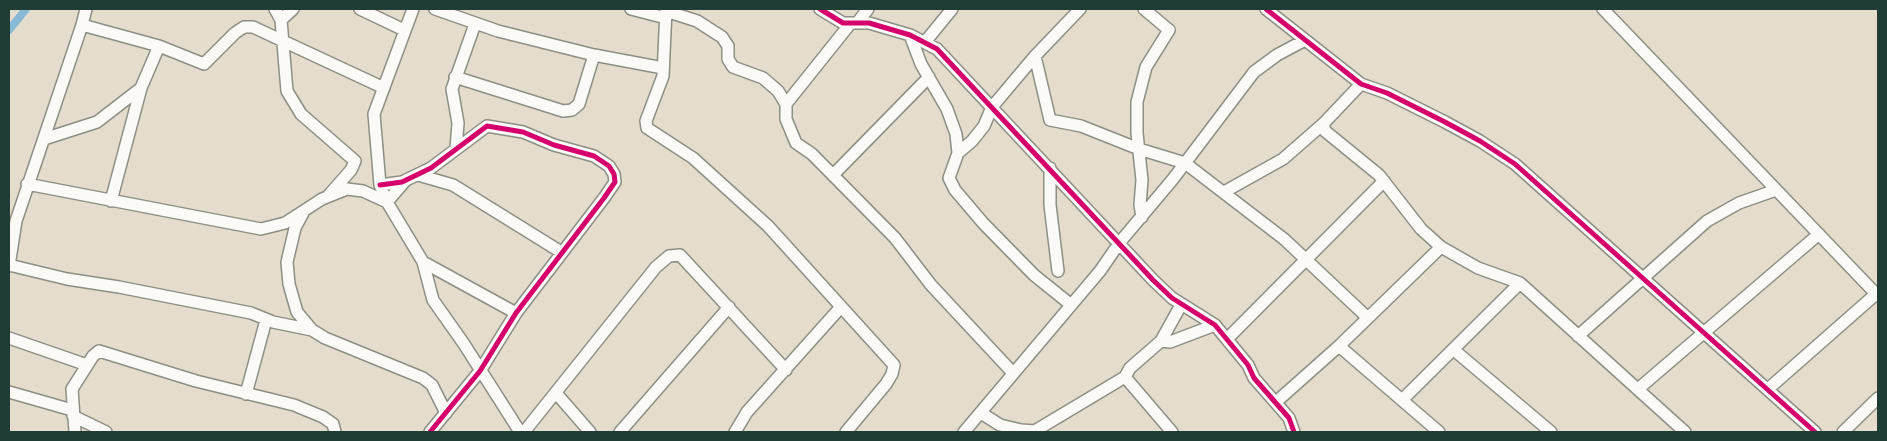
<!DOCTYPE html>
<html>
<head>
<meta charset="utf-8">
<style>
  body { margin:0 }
  #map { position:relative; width:1887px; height:441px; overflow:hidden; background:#e4dccc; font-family:"IM FELL Double Pica",serif }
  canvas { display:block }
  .frame { position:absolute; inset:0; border:10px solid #1f3d34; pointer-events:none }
</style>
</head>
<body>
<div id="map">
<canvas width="1887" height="441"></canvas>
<div class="frame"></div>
</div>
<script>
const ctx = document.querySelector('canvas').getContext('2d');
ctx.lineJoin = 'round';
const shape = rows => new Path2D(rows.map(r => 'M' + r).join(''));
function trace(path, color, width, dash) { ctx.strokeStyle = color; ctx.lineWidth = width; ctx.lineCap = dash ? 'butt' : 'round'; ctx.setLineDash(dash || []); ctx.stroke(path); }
trace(shape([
  [9,30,26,9]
]), '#88bad6', 8);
const minor = shape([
  [275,9,281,20,287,91,301,114,355,161,351,170,329,195],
  [360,9,404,30],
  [413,9,374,114,380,185,387,202,423,262,433,300,464,344,520,432],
  [435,9,498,31,594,55,663,68],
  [631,9,666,18],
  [666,9,663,76,646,121,647,128,693,158,768,226,894,365,892,374,886,384,846,432],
  [820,9,843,23,869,23,910,35,937,49,1153,280,1172,298,1215,325,1248,365,1254,378,1289,418,1294,432],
  [1266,9,1361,84,1387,93,1445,122,1480,141,1515,164,1815,432],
  [1603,9,1878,296],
  [666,11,697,21,722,37,728,46,728,59,733,67,763,78,778,91,786,104,786,119,796,143,812,154,895,238,931,285,1013,373],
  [281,20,293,9],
  [857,23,868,9],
  [82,25,159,46,204,64,235,33,244,27,253,27,384,88],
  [910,35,921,64,947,109,956,134,958,153,949,178,955,190,983,223,1034,275,1070,304],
  [925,42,952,9],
  [1035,56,1050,120,1081,126,1139,149,1185,163,1284,239,1368,318],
  [455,77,563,111,572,110,579,104,594,55],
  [786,104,850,24],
  [1323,124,1325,131,1379,175,1421,229,1441,247,1478,268,1520,283,1685,432],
  [44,139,97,122,141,88],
  [456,149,458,123,452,89,475,24],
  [958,153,972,141,984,126,992,107,1035,56,1080,9],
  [1050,168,1050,205,1058,271],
  [418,175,453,185,561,252],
  [833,175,929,77],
  [27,184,261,229,285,223,322,199,347,189,363,191,387,202],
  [380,185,402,182,431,168,487,126,523,132,554,145,594,156,609,166,614,174,615,182,604,198,516,313,480,371,430,432],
  [1224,192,1283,159,1323,124,1361,84],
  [111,201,141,88,159,46],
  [387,202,406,180],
  [303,213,295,228,287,262,289,284,297,312,312,330,325,338,423,378,432,385,446,413],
  [1142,217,1140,205,1142,180,1137,133,1137,102,1146,67,1169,30,1144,9],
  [423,262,516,313],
  [9,265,67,279,119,287,251,313,273,322,312,330],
  [9,266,16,221,82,25,86,9],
  [1578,336,1707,221,1739,203,1776,190],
  [9,338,87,365],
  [1227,339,1384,181],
  [1161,341,1170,342,1215,325],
  [1339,346,1439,432],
  [1454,350,1551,432],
  [1638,389,1819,234],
  [1768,389,1876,294],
  [9,392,72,410],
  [556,393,590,432],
  [246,394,266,320],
  [1402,400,1520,283],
  [1276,402,1339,346,1441,247],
  [981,413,1000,425,1021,430,1035,431],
  [73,416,106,432],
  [75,432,72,389,93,356,99,351,196,381,294,405,323,417,333,424,335,432],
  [524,432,656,267,669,256,680,255,786,370],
  [620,432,729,307],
  [735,432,747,412,840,308],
  [964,432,1100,271,1120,242,1173,179,1254,72,1277,55,1305,40],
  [1033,432,1125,377],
  [1172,432,1125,377,1130,368,1161,341,1181,305],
  [1843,432,1878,398]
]);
trace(minor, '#8d8e84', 14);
trace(minor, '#fbfaf7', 11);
trace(shape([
  [820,9,843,23,869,23,910,35,937,49,1153,280,1172,298,1215,325,1248,365,1254,378,1289,418,1294,432],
  [1266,9,1361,84,1387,93,1445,122,1480,141,1515,164,1815,432],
  [380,185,402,182,431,168,487,126,523,132,554,145,594,156,609,166,614,174,615,182,604,198,516,313,480,371,430,432]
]), '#d6006c', 5);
</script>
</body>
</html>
